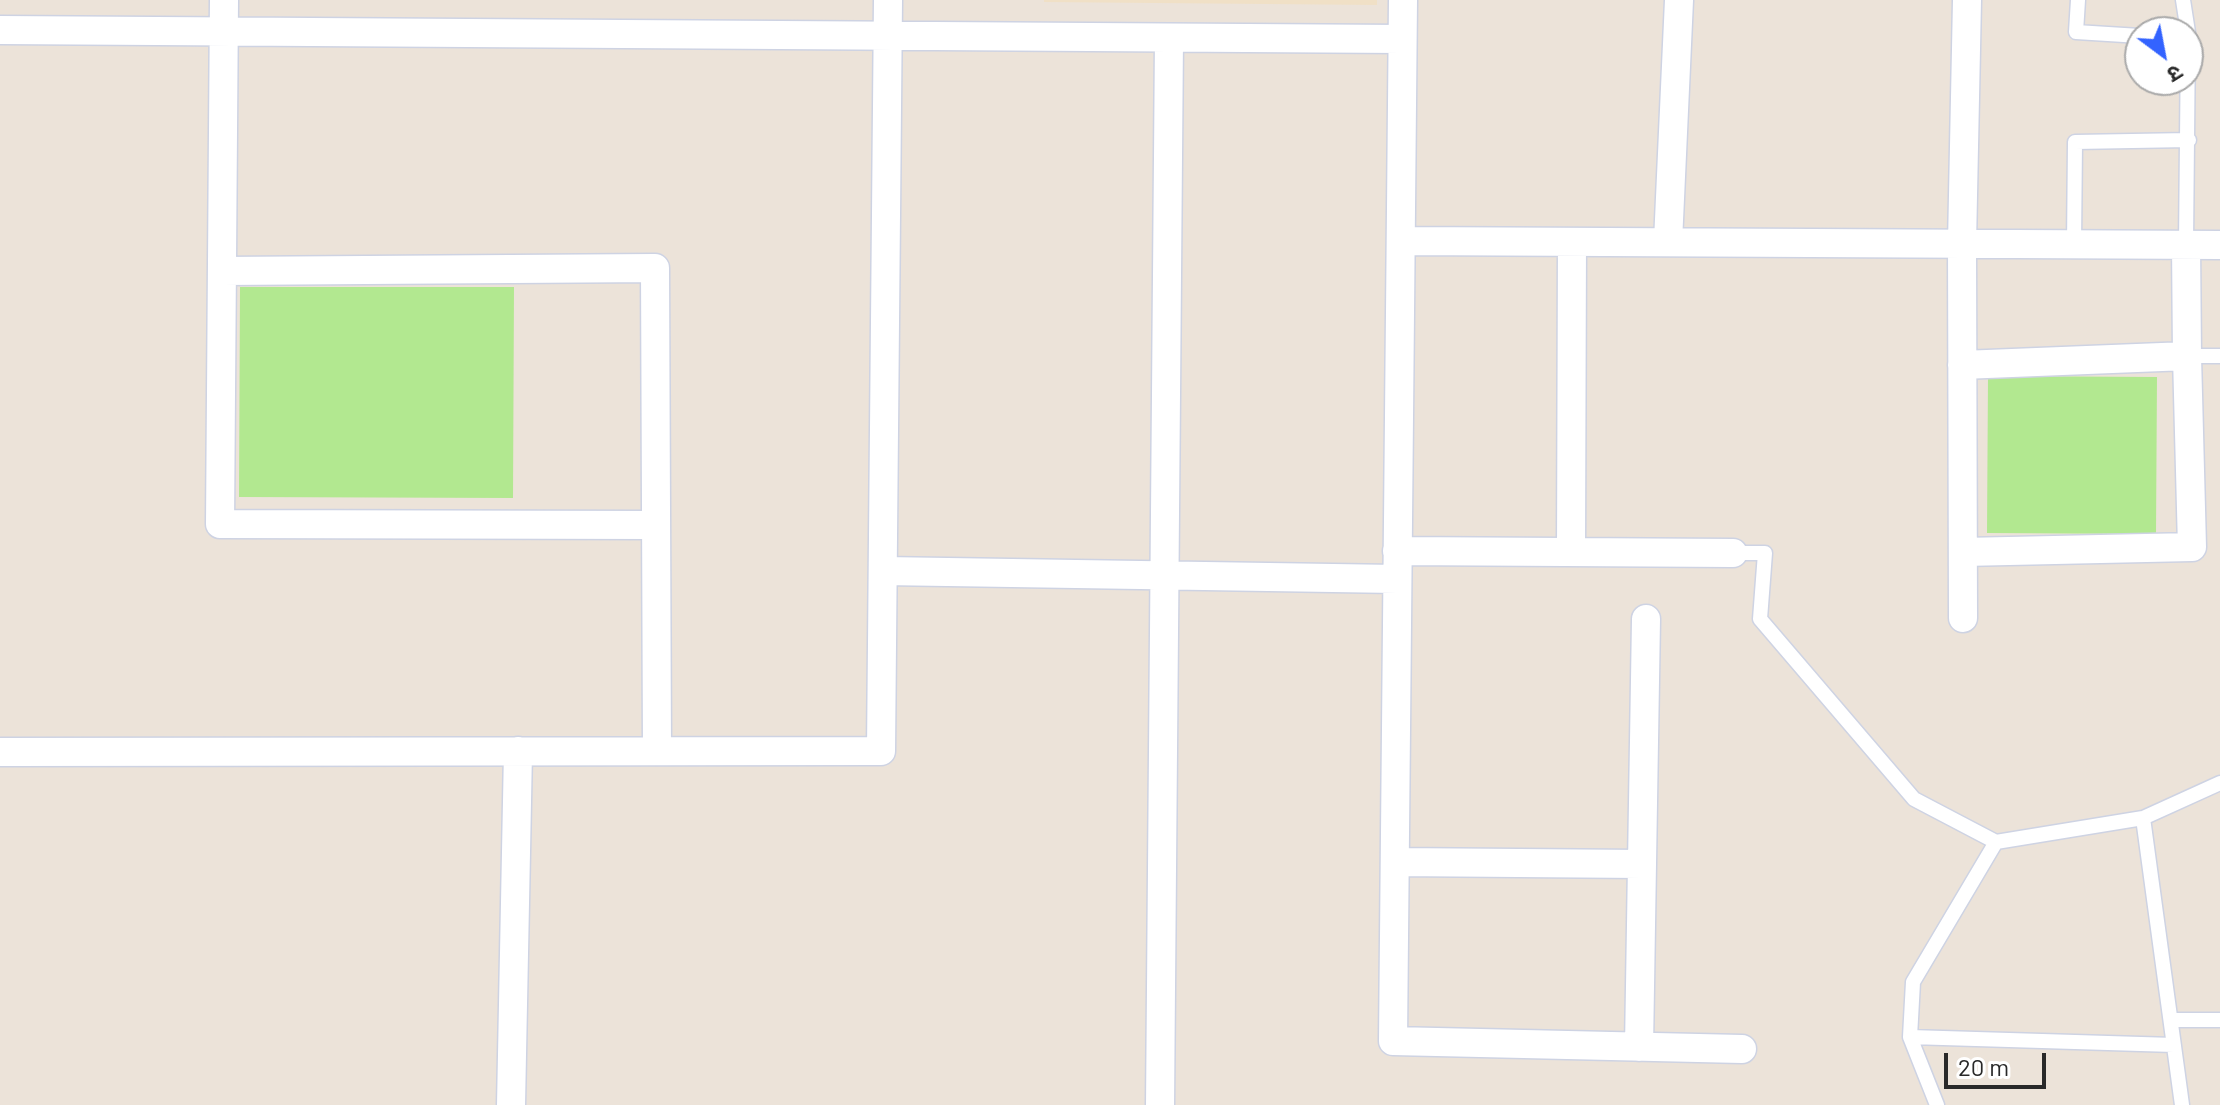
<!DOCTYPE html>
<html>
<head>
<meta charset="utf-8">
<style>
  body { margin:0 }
  #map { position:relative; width:2220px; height:1105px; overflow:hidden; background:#ece3d9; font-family:Barlow,"Noto Sans Devanagari",sans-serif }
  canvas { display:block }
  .north { position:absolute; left:2124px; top:16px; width:80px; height:80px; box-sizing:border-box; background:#fff; border:2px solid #a9a9a9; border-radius:50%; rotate:148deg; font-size:22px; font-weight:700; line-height:32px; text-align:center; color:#292929 }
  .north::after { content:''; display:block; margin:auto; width:28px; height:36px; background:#3363ff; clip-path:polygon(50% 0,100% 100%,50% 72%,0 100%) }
  .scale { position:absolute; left:1944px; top:1053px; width:102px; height:36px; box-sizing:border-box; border:4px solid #292929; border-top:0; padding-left:10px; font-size:24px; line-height:28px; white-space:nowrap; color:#292929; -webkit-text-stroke:6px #fff; paint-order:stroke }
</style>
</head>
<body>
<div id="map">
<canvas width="2220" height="1105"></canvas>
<div class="north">उ</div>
<div class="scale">20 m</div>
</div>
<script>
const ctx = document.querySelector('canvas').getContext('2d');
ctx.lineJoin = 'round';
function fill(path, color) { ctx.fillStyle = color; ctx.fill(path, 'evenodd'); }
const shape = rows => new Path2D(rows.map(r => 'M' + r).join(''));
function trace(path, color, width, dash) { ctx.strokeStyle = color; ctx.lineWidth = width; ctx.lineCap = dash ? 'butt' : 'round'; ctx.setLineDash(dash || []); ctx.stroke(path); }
fill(shape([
  [1044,0,1377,0,1377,5,1044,2]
]), '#f0e0c6');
fill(shape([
  [240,287,514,287,513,498,239,497],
  [1988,376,2157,377,2156,534,1987,533]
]), '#b2e890');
const lane = shape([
  [2078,0,2076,32,2140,36],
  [2183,0,2188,32],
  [2186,244,2188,35],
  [2074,245,2075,142,2189,140],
  [2187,356,2220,356],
  [1733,553,1765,553,1760,619,1914,799,1996,842,2143,818,2220,783],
  [2143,818,2182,1105],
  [2171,1020,2220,1020],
  [1910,1037,2174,1045],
  [1937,1105,1910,1037,1913,982,1996,842]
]);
const street = shape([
  [224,0,220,524,655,525],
  [1403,0,1393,1041,1742,1049],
  [0,30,1402,39],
  [1401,241,2220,245],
  [1668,242,1679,0],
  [2186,244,2187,356],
  [222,271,655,268,657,751],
  [1962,365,2187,356,2192,547,1963,552],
  [1397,551,1733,553],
  [1571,552,1572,242],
  [883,571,1397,579],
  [1963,618,1962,244,1967,0],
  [0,752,881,751,888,0],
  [1395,862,1642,864],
  [1639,1047,1646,619],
  [511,1105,518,751],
  [1160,1105,1169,38]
]);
trace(lane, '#ced3e3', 17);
trace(street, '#ced3e3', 31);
trace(lane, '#fff', 14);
trace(street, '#fff', 28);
</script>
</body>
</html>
